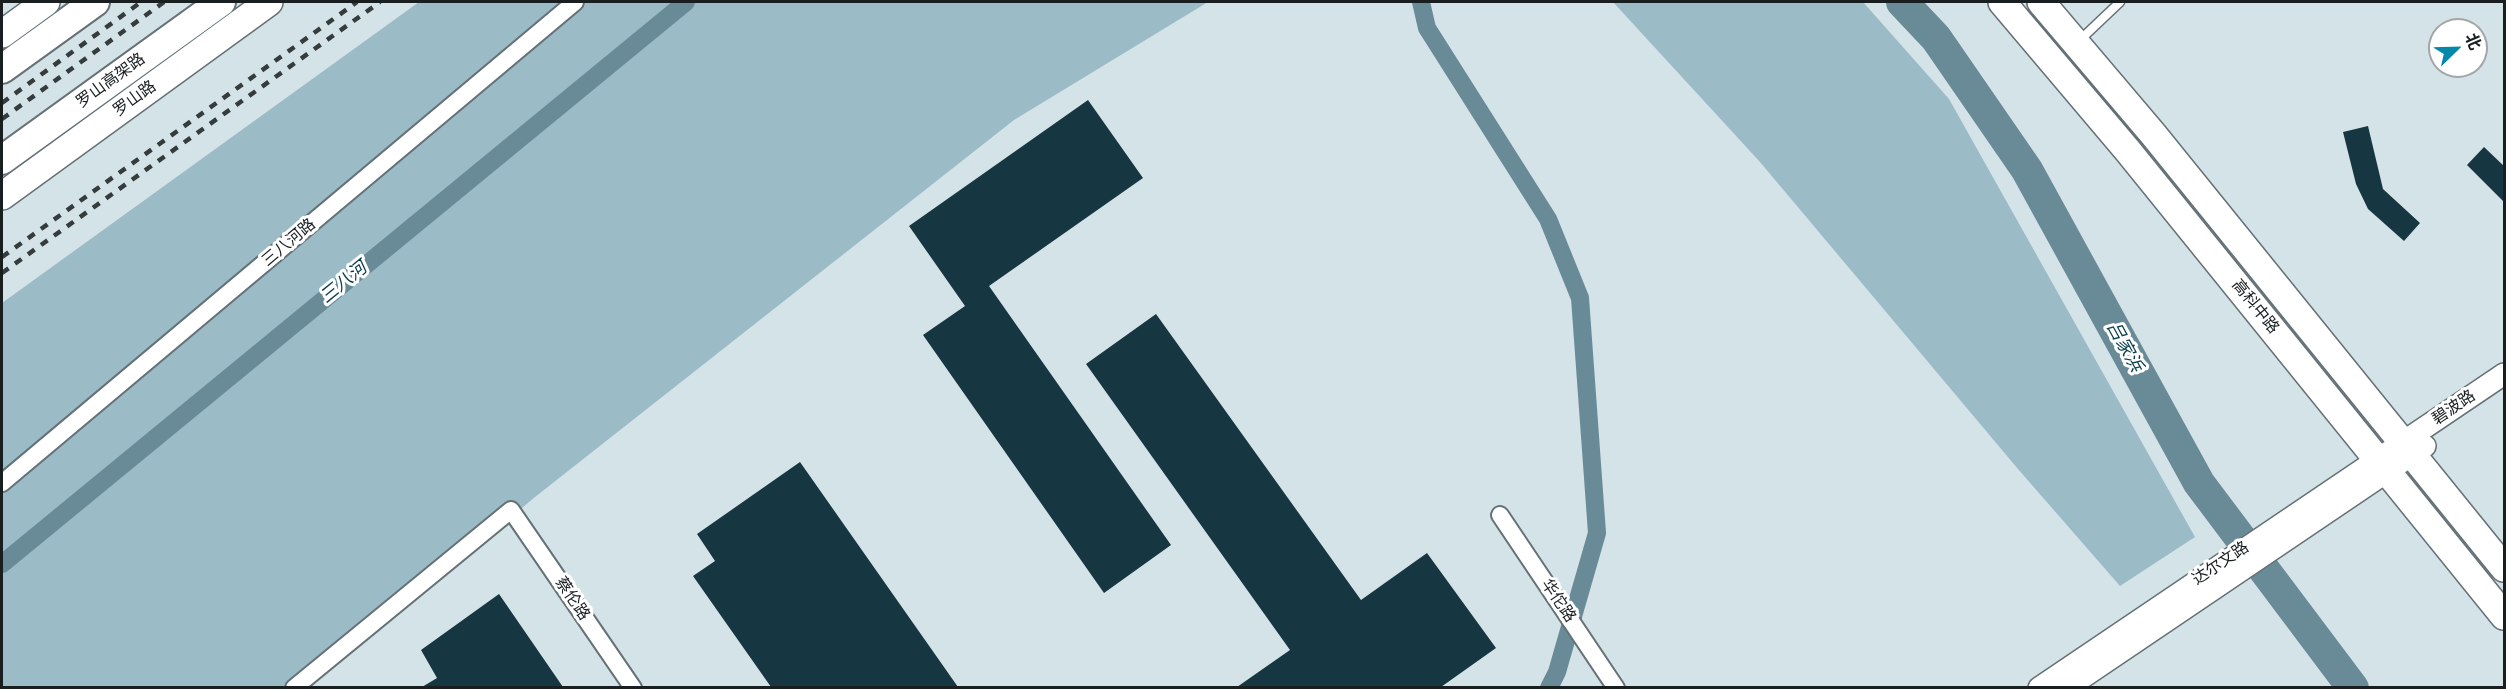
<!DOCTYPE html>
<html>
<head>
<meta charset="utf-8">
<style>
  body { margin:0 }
  #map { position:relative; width:2506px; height:689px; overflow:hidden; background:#d4e3e8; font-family:"DM Sans","Noto Sans SC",sans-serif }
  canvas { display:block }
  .frame { position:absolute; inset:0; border:3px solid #191e20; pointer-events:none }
  .north { position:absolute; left:2428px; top:18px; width:60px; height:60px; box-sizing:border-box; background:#fff; border:2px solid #a3a5a6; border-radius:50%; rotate:67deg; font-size:16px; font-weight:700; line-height:24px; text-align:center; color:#191e20 }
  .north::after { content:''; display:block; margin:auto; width:21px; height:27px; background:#0388a9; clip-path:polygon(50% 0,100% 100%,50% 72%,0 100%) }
</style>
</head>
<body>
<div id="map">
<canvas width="2506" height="689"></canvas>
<div class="frame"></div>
<div class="north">北</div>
</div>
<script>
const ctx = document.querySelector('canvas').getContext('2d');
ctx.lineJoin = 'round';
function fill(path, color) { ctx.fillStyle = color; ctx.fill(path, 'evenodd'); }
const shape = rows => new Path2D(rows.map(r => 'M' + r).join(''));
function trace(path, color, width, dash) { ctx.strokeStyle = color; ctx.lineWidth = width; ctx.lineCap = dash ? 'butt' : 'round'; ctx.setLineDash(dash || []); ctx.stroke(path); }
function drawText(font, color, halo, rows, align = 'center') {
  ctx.font = font + ' "DM Sans","Noto Sans SC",sans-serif'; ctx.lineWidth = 6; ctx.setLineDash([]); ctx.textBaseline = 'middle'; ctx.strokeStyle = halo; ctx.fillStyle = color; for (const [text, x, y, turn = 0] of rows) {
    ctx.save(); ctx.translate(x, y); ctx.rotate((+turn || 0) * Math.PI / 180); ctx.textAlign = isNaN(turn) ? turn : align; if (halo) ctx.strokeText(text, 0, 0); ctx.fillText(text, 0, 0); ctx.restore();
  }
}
fill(shape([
  [419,2,1208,2,1014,120,535,497,310,687,2,687,2,303],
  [1613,2,1863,2,1949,99,2195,537,2120,586,2018,469,1760,162]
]), '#9bbbc7');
trace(shape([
  [1421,2,1427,28,1548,219,1580,298,1597,533,1557,672,1549,688],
  [2,564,686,2]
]), '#698b97', 18);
trace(shape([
  [1902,2,1936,38,2027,170,2199,483,2353,688]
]), '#698b97', 32);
fill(shape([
  [1088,100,1143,178,989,286,1171,545,1104,593,923,335,965,306,909,226],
  [2368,126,2383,189,2420,223,2404,241,2368,209,2356,184,2343,132],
  [2484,147,2505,167,2505,203,2467,165],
  [1156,314,1361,600,1427,553,1496,648,1441,687,1237,687,1290,650,1086,364],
  [800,462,958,687,771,687,693,576,715,561,697,534],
  [499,594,563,687,422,687,437,678,421,650]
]), '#163742');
const service = shape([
  [2080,40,2120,2]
]);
const minor = shape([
  [2,483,575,2],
  [1500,515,1616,688],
  [294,688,511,510,633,688]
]);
const tertiary = shape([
  [2039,688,2504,374],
  [2067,688,2425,446]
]);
const primary = shape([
  [2002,2,2128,151,2504,616],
  [2041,2,2153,134,2504,568],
  [2,34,46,2],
  [2,196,269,2]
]);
const trunk = shape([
  [2,69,95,2],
  [2,160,221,2]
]);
trace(service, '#647176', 11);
trace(minor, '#647176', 20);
trace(tertiary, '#647176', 24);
trace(primary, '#647176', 30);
trace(trunk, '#647176', 32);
trace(service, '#fff', 8);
trace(minor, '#fff', 16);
trace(tertiary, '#fff', 21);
trace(primary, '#fff', 27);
trace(trunk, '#fff', 28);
trace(shape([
  [2,103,141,2],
  [2,119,164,2],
  [2,257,357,2],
  [2,273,380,2]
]), '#353c3e', 4.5, [8, 8]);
drawText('16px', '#191e20', '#fff', [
  ["罗山高架路",111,81,-36],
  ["罗山路",135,99,-36],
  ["三八河路",289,243,-40],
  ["高科中路",2255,307,51],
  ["碧波路",2454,408,-34],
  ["达尔文路",2221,564,-34],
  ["蔡伦路",572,599,56],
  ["华佗路",1558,601,56]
]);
drawText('italic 18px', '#073c4b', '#fff', [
  ["三八河",344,283,-39],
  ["吕家浜",2124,347,61]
]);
</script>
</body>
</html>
